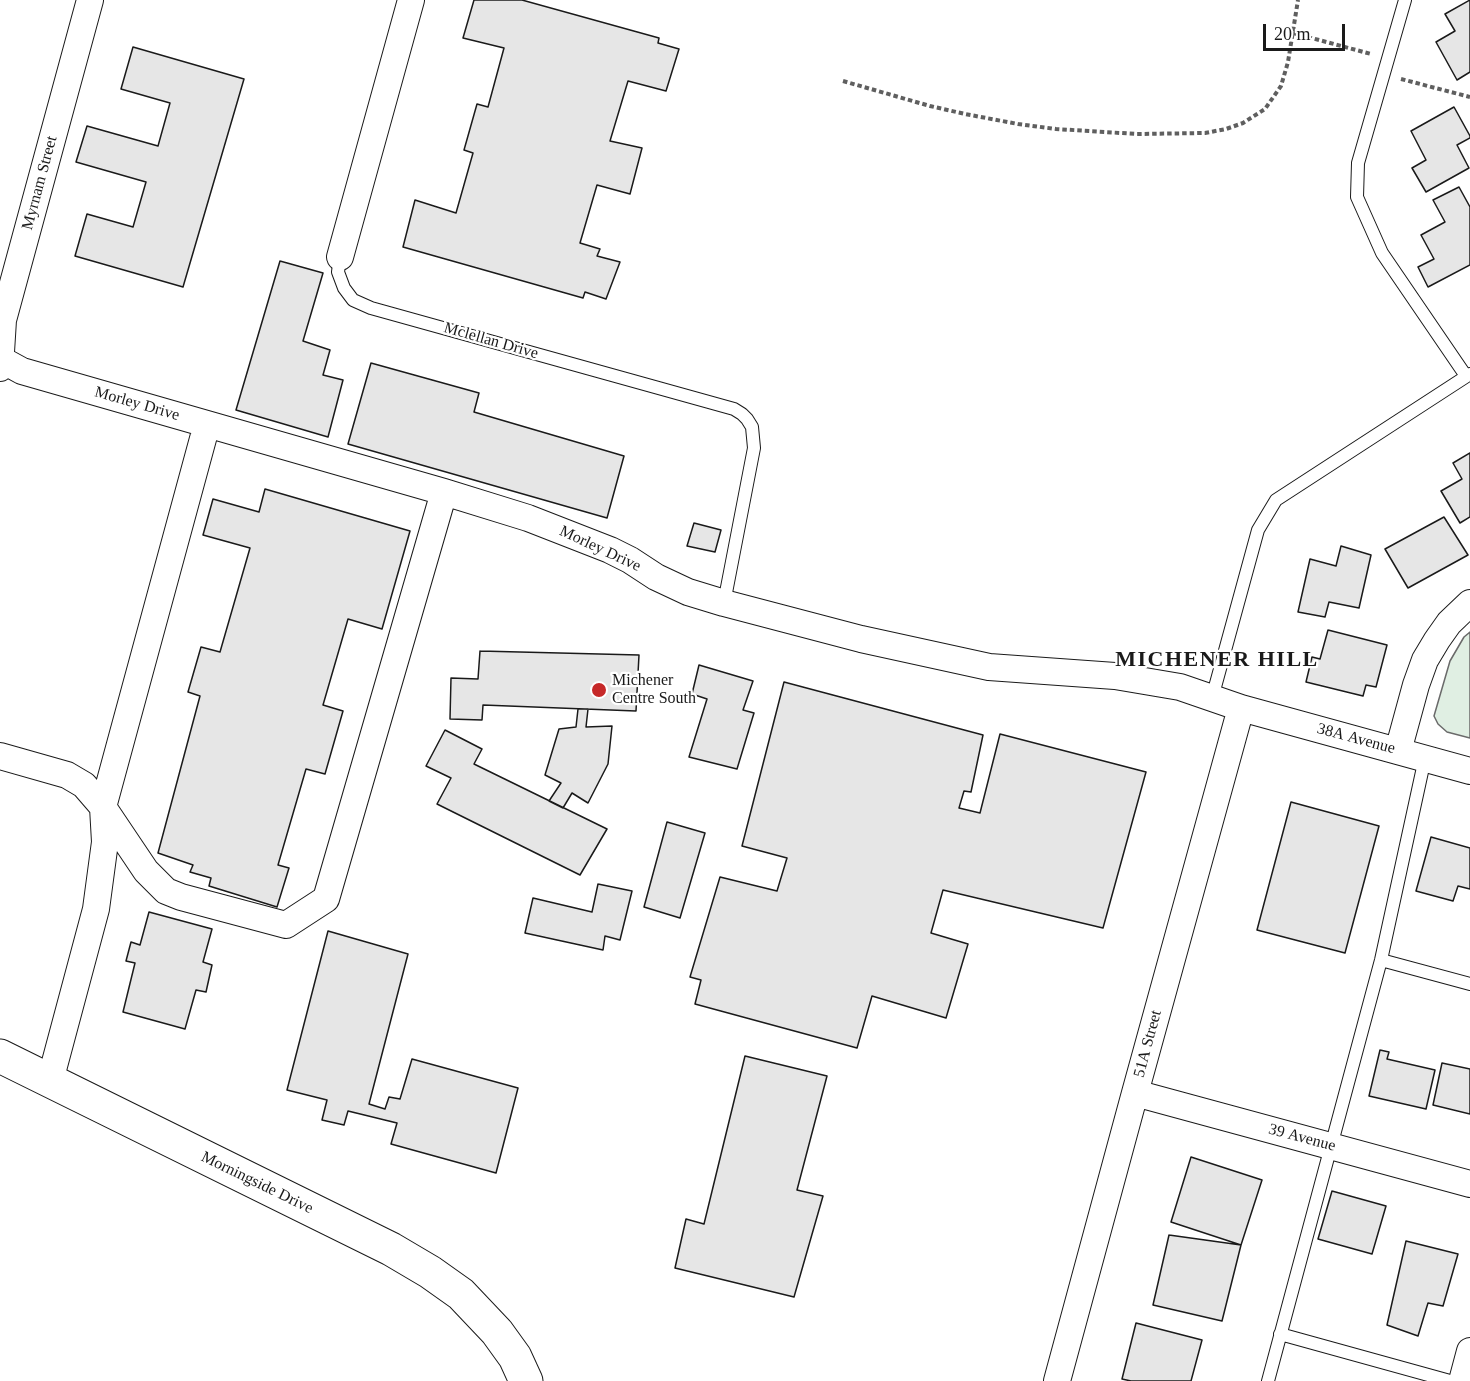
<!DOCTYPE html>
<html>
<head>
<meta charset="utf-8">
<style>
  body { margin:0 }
  #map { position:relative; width:1470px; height:1381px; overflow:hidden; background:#fff; font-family:Georgia,serif }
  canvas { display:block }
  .scale { position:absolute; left:1263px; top:24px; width:82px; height:27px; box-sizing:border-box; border:3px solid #1a1a1a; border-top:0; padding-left:8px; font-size:18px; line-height:21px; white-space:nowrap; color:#1a1a1a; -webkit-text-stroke:4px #fff; paint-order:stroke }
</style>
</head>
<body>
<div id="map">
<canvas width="1470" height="1381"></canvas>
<div class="scale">20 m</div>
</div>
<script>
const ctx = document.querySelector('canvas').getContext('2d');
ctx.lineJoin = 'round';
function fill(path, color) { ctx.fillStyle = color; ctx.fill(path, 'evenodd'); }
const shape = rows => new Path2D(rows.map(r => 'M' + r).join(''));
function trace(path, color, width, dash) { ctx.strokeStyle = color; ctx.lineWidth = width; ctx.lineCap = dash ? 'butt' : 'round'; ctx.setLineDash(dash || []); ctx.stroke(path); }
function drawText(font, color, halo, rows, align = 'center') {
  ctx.font = font + ' Georgia,serif'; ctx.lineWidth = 4.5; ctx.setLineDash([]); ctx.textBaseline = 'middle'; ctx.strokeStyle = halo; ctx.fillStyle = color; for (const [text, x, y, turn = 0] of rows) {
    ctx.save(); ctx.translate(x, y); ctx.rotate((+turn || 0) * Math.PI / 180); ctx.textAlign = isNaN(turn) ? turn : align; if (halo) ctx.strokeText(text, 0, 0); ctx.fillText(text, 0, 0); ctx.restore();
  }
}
const green = shape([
  [1470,632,1470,738,1447,732,1438,724,1434,716,1450,661,1464,637,1470,632]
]);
fill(green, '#e0efe3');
trace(green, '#6a6a6a', 1.5);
const building = shape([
  [474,0,522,0,659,38,658,43,679,49,666,91,628,81,610,141,642,148,630,194,597,185,580,243,600,249,597,256,620,262,606,299,585,292,583,298,403,247,415,200,456,213,473,153,464,150,477,104,488,107,504,48,463,38,474,0],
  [1470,0,1470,72,1457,80,1436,42,1455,31,1445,14,1470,0],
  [133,47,244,79,183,287,75,256,87,214,133,227,146,182,76,162,87,126,158,146,170,103,121,89,133,47],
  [1454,107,1470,136,1470,138,1457,145,1469,168,1426,192,1412,168,1426,160,1411,131,1454,107],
  [1459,187,1470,207,1470,265,1428,287,1418,267,1434,259,1421,235,1445,222,1433,200,1459,187],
  [280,261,323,273,303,341,330,350,323,375,343,380,328,437,236,410,280,261],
  [371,363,479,393,474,412,624,456,607,518,348,444,371,363],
  [1470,453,1470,517,1460,523,1441,491,1462,479,1453,463,1470,453],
  [265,489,410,531,382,629,348,619,323,705,343,711,325,774,306,769,278,865,289,868,277,907,209,886,211,878,190,872,193,865,158,853,200,696,188,692,201,647,220,652,250,548,203,535,213,499,259,512,265,489],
  [1444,517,1468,555,1408,588,1385,549,1444,517],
  [694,523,721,530,715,552,687,546,694,523],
  [1341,546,1371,555,1359,608,1329,602,1325,617,1298,612,1310,559,1336,566,1341,546],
  [1328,630,1387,645,1376,687,1366,685,1363,696,1306,682,1312,657,1320,659,1328,630],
  [480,651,639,655,636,711,483,705,482,720,450,719,451,678,478,679,480,651],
  [699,665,753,681,743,710,754,713,737,769,689,757,707,699,692,694,699,665],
  [784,682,983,735,971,792,964,791,959,808,980,813,1000,734,1146,772,1103,928,943,890,931,933,968,944,946,1018,872,996,857,1048,695,1004,701,980,690,977,720,877,777,891,787,858,742,846,784,682],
  [578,709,588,709,586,727,612,726,608,764,588,803,572,793,563,808,549,801,561,783,545,775,559,729,576,727,578,709],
  [445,730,482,749,474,764,607,829,580,875,437,804,451,778,426,766,445,730],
  [1291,802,1379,826,1345,953,1257,930,1291,802],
  [667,822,705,833,680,918,644,907,667,822],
  [1431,837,1470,848,1470,889,1458,886,1453,901,1416,891,1431,837],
  [598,884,632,891,620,940,605,936,603,950,525,933,533,898,592,912,598,884],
  [149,912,212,929,203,962,212,965,206,992,196,990,185,1029,123,1012,135,963,126,961,131,942,140,945,149,912],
  [328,931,408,954,369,1104,385,1109,389,1097,400,1099,412,1059,518,1088,496,1173,391,1144,397,1123,348,1111,344,1125,322,1120,327,1100,287,1090,328,931],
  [1380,1050,1389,1052,1387,1059,1435,1070,1426,1109,1369,1096,1380,1050],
  [745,1056,827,1076,797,1190,823,1196,794,1297,675,1268,686,1219,704,1224,745,1056],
  [1442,1063,1470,1069,1470,1114,1433,1105,1442,1063],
  [1191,1157,1262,1180,1241,1245,1171,1222,1191,1157],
  [1332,1191,1386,1206,1372,1254,1318,1239,1332,1191],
  [1169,1235,1241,1245,1222,1321,1153,1305,1169,1235],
  [1406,1241,1458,1254,1443,1306,1428,1303,1418,1336,1387,1325,1406,1241],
  [1136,1323,1202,1340,1191,1381,1131,1381,1122,1379,1136,1323]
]);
fill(building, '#e6e6e6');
trace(building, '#1a1a1a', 1.5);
const lane = shape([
  [1405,0,1358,163,1357,197,1382,253,1466,376],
  [340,257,338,272,344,288,353,300,371,308,734,409,742,414,747,419,752,427,754,448,724,603],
  [1212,698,1258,530,1276,500,1470,374],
  [1381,960,1470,984],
  [1280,1334,1450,1381],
  [1268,1381,1381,960,1425,758]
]);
const street = shape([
  [340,257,411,0],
  [0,359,22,371,444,492,528,518,610,550,630,560,656,577,688,592,724,603,861,639,989,667,1115,676,1180,687,1241,708,1470,771],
  [0,368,3,320,90,0],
  [1398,751,1416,685,1425,660,1437,640,1449,623,1470,603],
  [0,756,67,775,84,785,103,807,146,871,166,891,181,897,286,925,326,899,444,492],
  [50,1081,96,909,105,842,103,807,207,424],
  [1135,1093,1470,1184],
  [1057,1381,1135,1093,1241,708],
  [1462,1381,1470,1351]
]);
const secondary = shape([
  [0,1056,391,1249,430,1272,461,1294,497,1332,515,1357,526,1381]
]);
trace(lane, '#1a1a1a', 14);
trace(street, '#1a1a1a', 28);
trace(secondary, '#1a1a1a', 35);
trace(shape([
  [1293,33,1371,54],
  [1401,79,1470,97],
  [843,81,930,106,965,114,1018,124,1056,129,1137,134,1205,133,1226,129,1243,123,1265,109,1281,86,1288,62,1298,0]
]), '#5f5f5f', 4, [4.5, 3]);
trace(lane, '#fff', 12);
trace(street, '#fff', 26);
trace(secondary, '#fff', 33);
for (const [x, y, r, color] of [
  [599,690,8,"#c62828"]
]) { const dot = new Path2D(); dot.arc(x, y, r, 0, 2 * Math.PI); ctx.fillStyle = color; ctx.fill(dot); trace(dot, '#fff', 2); }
drawText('16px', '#1a1a1a', '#fff', [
  ["Myrnam Street",40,183,-75],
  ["Mclellan Drive",491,341,16],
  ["Morley Drive",137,404,16],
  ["Morley Drive",600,549,25],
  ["38A Avenue",1356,739,15],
  ["51A Street",1148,1044,-75],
  ["39 Avenue",1302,1138,15],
  ["Morningside Drive",257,1183,26]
]);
drawText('16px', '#1a1a1a', '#fff', [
  ["Michener",612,681],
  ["Centre South",612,699]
], 'left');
ctx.letterSpacing = '1.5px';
drawText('bold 22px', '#1a1a1a', '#fff', [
  ["MICHENER HILL",1217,660]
]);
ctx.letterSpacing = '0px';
</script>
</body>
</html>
